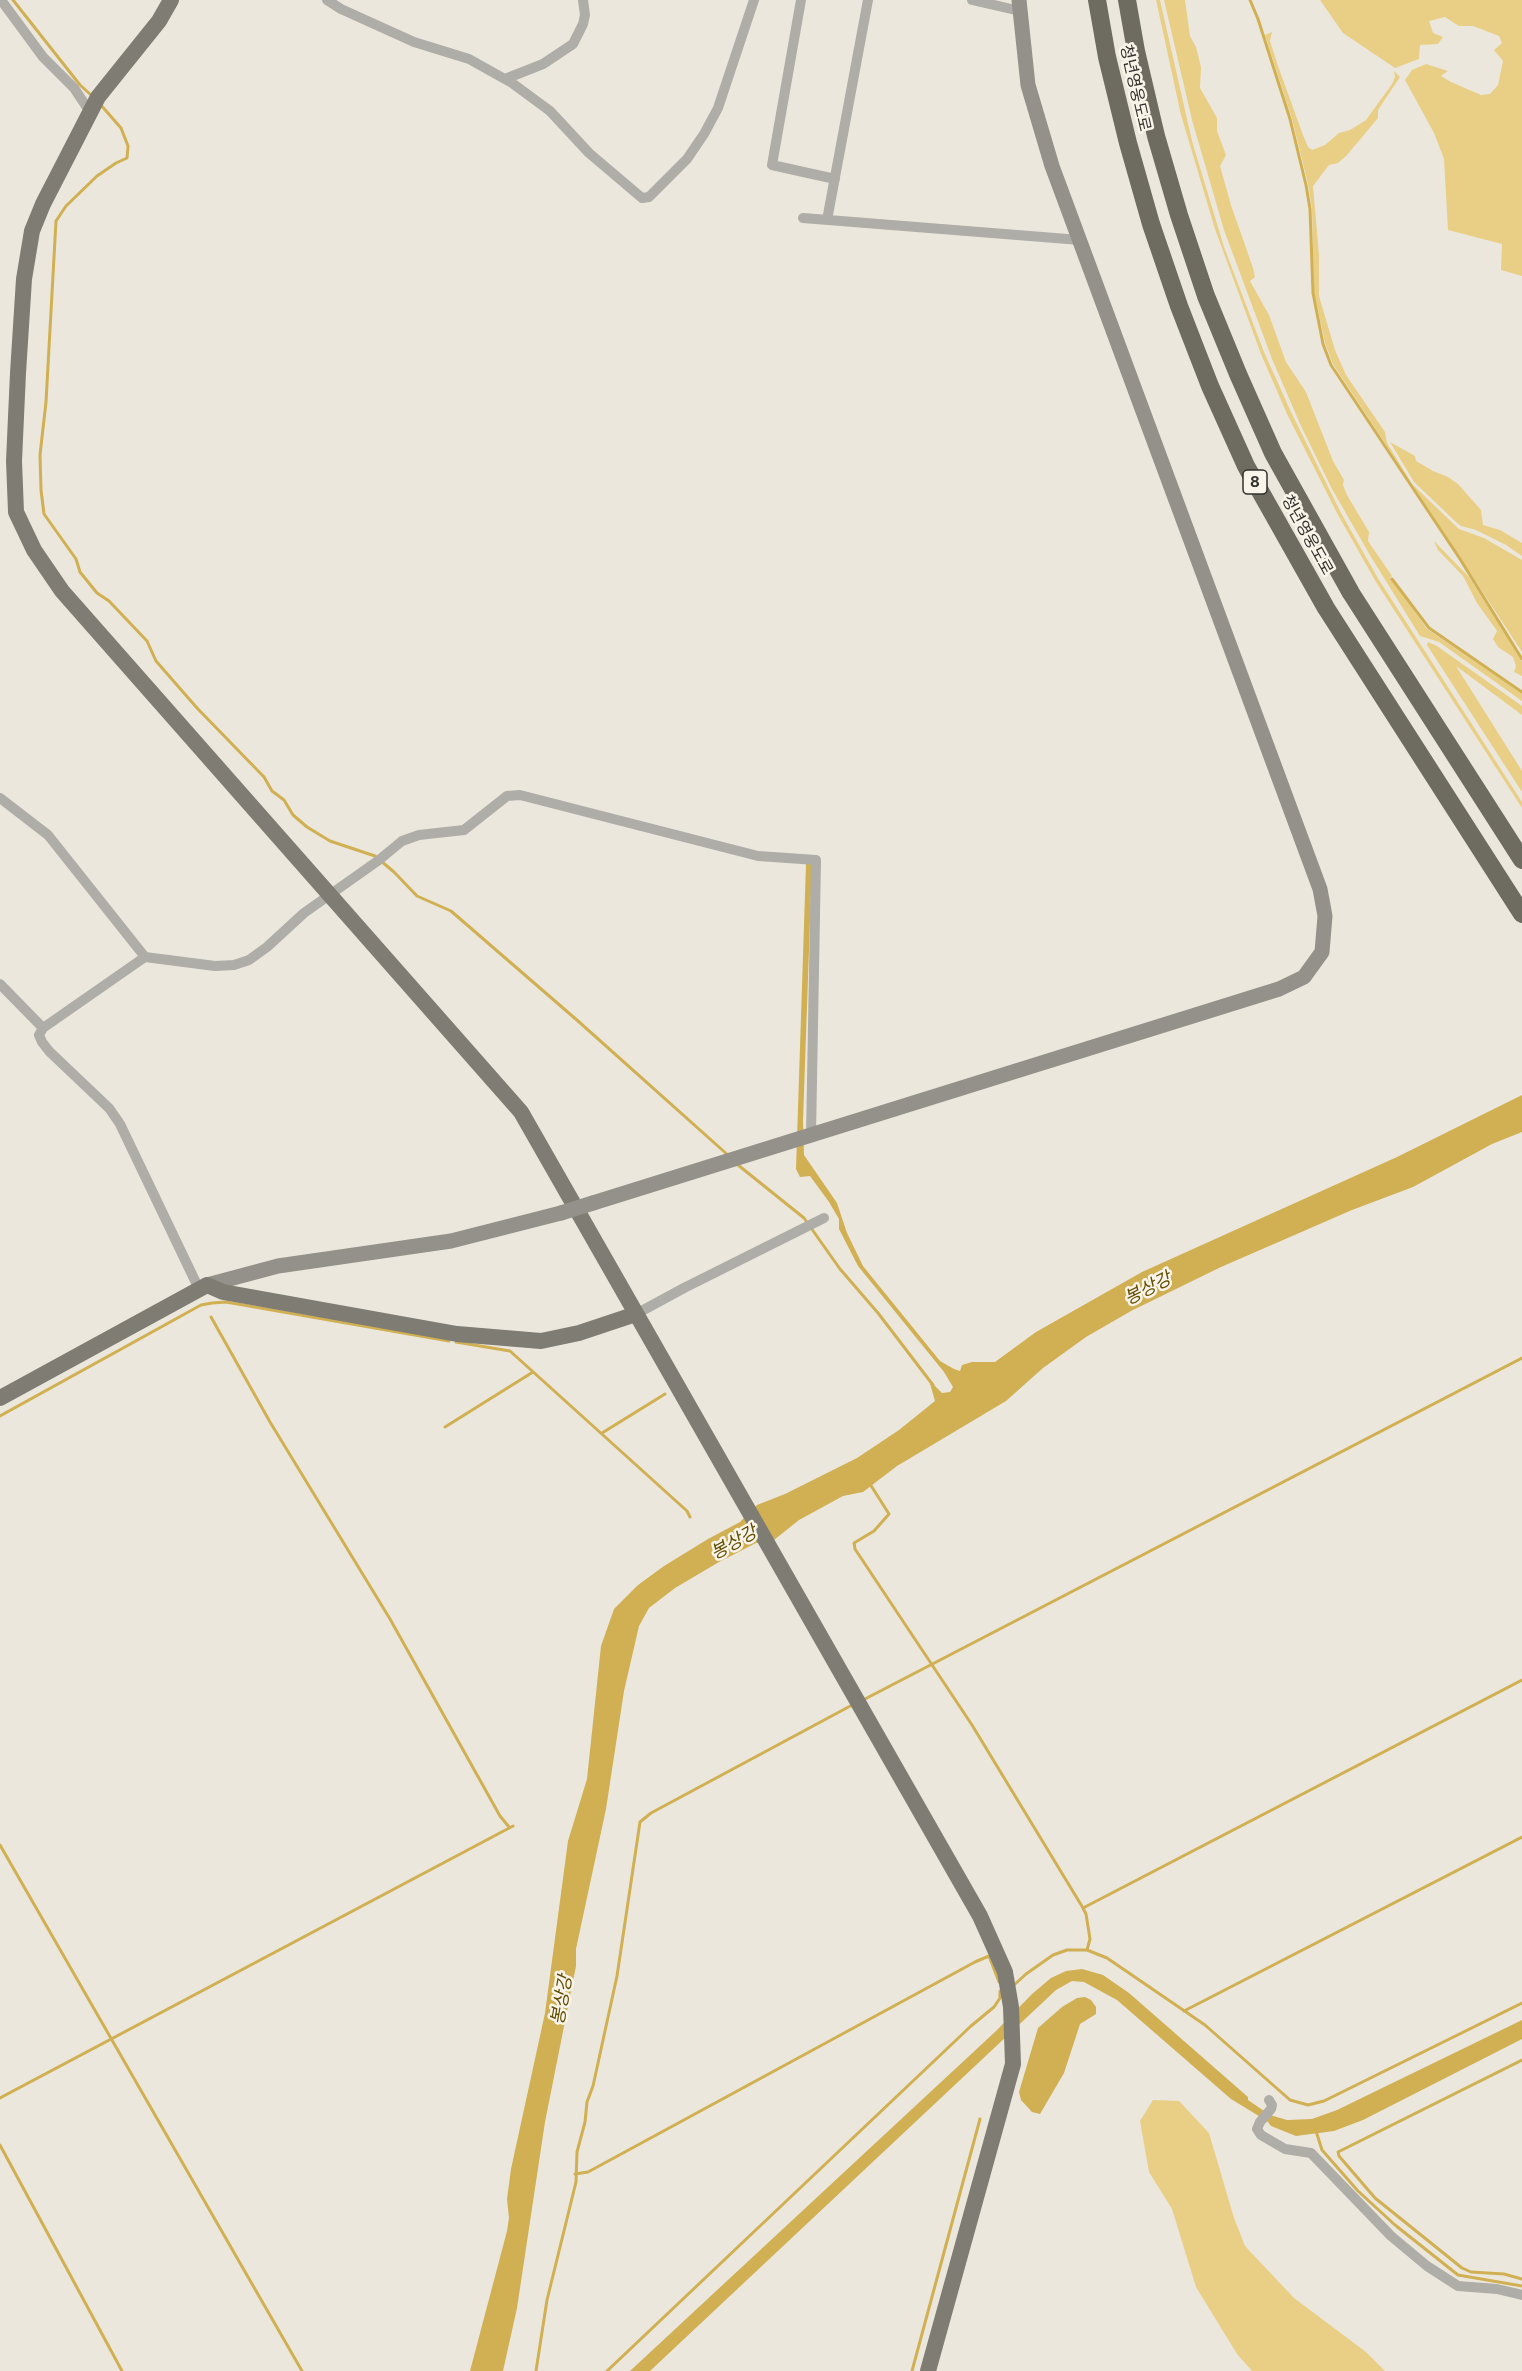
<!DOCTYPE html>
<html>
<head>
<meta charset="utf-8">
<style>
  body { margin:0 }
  canvas { display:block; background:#ebe7dc }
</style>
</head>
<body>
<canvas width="1522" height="2371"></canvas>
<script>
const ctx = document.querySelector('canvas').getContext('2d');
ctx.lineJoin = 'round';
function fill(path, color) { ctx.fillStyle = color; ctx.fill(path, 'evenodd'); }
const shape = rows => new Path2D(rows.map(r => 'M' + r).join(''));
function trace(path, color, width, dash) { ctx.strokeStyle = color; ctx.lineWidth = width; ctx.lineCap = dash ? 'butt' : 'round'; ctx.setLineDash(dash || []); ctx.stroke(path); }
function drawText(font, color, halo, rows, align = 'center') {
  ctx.font = font + ' Inter,"Noto Sans KR",sans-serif'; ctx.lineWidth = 5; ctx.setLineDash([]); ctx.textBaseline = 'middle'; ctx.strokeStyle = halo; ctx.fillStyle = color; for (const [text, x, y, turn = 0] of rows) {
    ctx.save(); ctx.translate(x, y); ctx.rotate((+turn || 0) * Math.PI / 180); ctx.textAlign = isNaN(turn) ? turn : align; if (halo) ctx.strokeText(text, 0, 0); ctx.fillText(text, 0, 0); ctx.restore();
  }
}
fill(shape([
  [1156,0,1160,0,1192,141,1224,247,1264,352,1291,412,1341,513,1379,580,1522,802,1522,808,1376,582,1338,515,1287,414,1261,354,1215,229,1181,115],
  [1164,0,1185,0,1190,36,1196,47,1201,67,1200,88,1217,118,1217,131,1226,155,1220,166,1231,205,1253,268,1255,277,1250,281,1269,315,1286,362,1306,392,1333,461,1344,480,1343,485,1347,495,1369,532,1368,541,1392,576,1390,578,1427,629,1522,693,1522,701,1439,642,1420,636,1371,557,1332,489,1301,426,1272,359,1224,230,1192,120],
  [1320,0,1522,0,1522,276,1501,270,1502,244,1448,230,1444,159,1434,133,1405,80,1412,70,1426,64,1448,71,1441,76,1451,82,1481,95,1490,94,1498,85,1503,61,1494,50,1502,43,1499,36,1473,26,1459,26,1445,17,1429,21,1433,33,1443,37,1438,44,1420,45,1419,59,1395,68,1343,33],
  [1272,32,1270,41,1278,66,1303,135,1308,147,1312,150,1325,145,1339,133,1350,130,1366,120,1392,84,1395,77,1394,71,1400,77,1378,110,1378,118,1347,155,1338,163,1329,165,1313,186,1319,255,1319,296,1335,350,1346,375,1385,432,1387,443,1412,484,1459,529,1484,538,1522,560,1522,652,1333,364,1325,343,1314,292,1312,209,1308,184,1292,119,1265,35],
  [1390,442,1415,456,1416,461,1433,471,1448,477,1458,484,1481,510,1483,525,1500,530,1522,543,1522,556,1506,545,1476,530,1461,526,1456,522,1414,482],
  [1434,541,1469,577,1517,652,1522,662,1522,676,1514,672,1516,666,1513,657,1498,647,1493,639,1497,631,1477,603,1463,576,1438,550],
  [1428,642,1437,646,1522,706,1522,715,1456,666,1522,771,1522,792,1427,645],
  [1153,2100,1179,2101,1209,2133,1234,2218,1245,2246,1294,2298,1366,2352,1385,2371,1252,2371,1237,2354,1196,2287,1172,2209,1149,2172,1140,2121]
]), '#e9cf86');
fill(shape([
  [806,864,812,864,803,1121,804,1155,837,1203,847,1233,863,1266,940,1361,954,1369,960,1371,962,1365,972,1362,995,1362,1036,1332,1142,1272,1397,1157,1522,1095,1522,1132,1492,1144,1413,1187,1352,1210,1221,1267,1131,1311,1086,1337,1043,1368,1006,1401,897,1466,863,1492,843,1496,799,1520,774,1540,756,1543,719,1562,675,1588,649,1608,639,1626,624,1691,606,1809,576,1949,576,1966,545,2122,517,2308,503,2371,470,2371,507,2231,509,2218,507,2199,511,2169,545,2013,568,1841,587,1779,601,1646,614,1609,638,1585,664,1566,708,1539,740,1522,757,1505,785,1494,857,1458,899,1430,935,1401,929,1380,942,1393,950,1392,953,1387,944,1372,858,1266,839,1229,839,1219,829,1202,810,1176,800,1177,796,1169],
  [1082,1969,1103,1975,1129,1993,1248,2097,1248,2100,1270,2115,1287,2120,1312,2119,1337,2110,1522,2020,1522,2039,1363,2120,1334,2131,1296,2136,1271,2126,1267,2121,1231,2099,1117,2000,1084,1982,1072,1981,1056,1990,650,2371,630,2371,996,2031,1032,1994,1051,1978,1066,1971],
  [1085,1997,1091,2000,1096,2007,1096,2014,1080,2024,1064,2073,1040,2114,1032,2112,1021,2100,1019,2092,1038,2028,1062,2007,1077,1998]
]), '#d0b053');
trace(shape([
  [13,0,80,85,91,95],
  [1250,0,1258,19,1290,119,1306,185,1310,209,1313,293,1323,344,1331,365,1460,559,1522,659],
  [100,104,121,128,128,146,127,158,116,163,97,176,66,206,56,221,46,402,40,455,41,490,44,514,76,559,80,572,97,593,109,601,147,641,156,661,197,708,264,777,272,791,284,800,293,815,307,827,330,841,375,856,394,872,417,896,451,911,578,1021,729,1156],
  [1392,579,1429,628,1522,692],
  [738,1165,804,1218,840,1269,878,1313,933,1385],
  [211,1317,270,1422,390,1619,500,1816,509,1827],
  [456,1342,510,1351,687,1511,690,1517],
  [0,1416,201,1305,212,1303,226,1302,449,1341],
  [445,1427,533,1372],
  [602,1433,665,1394],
  [870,1484,889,1514,874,1531,854,1543,855,1549,972,1725,1083,1908,1086,1914,1090,1939,1087,1950],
  [863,1700,1522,1358],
  [0,1845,302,2371],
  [1083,1908,1522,1680],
  [1013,1986,1026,1974,1053,1955,1067,1950,1087,1950,1107,1958,1205,2025,1290,2100,1308,2105,1324,2101,1522,2003],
  [1184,2011,1522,1837],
  [1522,2060,1338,2152,1339,2156,1375,2198,1462,2268,1471,2272,1504,2274,1522,2279],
  [0,2098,513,1826],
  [1316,2131,1322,2150,1358,2191,1395,2225,1458,2275,1522,2286],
  [0,2145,122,2371],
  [575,2174,588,2172,975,1962,989,1956,999,1982],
  [536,2371,547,2300,576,2182,577,2152,585,2122,587,2102,593,2086,617,1976,640,1822,651,1813,854,1704],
  [607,2371,971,2026,994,2007,1000,1998,1000,1991],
  [912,2371,980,2119]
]), '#d0b053', 3);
trace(shape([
  [1,0,43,57,74,88,90,112],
  [327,0,341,9,414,42,469,59,512,83,550,111,589,153,642,198,649,197,687,159,704,134,718,108,754,0],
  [801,0,772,165,835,179],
  [972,0,1020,11],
  [505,79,543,64,573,44,583,24,585,15,583,0],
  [803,218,1080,240],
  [827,220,868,0],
  [0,798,48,835,145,957,215,966,234,965,249,960,267,947,304,913,379,860,402,841,419,835,464,830,507,796,520,795,758,856,816,860,811,1135],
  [145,957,43,1028,39,1035,42,1042,49,1051,109,1108,120,1124,199,1289],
  [0,984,43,1028],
  [636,1314,684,1288,824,1218],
  [1269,2100,1272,2105,1271,2109,1260,2122,1257,2129,1261,2135,1285,2149,1311,2153,1391,2236,1427,2266,1458,2286,1497,2289,1522,2295]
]), '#afada8', 10);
trace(shape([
  [593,1203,1279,989,1304,977,1322,952,1325,916,1320,889,1052,166,1028,85,1019,0],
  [207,1285,278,1266,451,1241,561,1213]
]), '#93918a', 15);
trace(shape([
  [171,0,159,21,98,97,43,204,32,231,24,279,18,373,14,461,16,512,34,550,62,591,521,1112,980,1916,1005,1972,1011,2007,1013,2064,928,2371],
  [0,1398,207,1285,223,1292,457,1334,541,1341,579,1333,636,1314]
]), '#7f7c74', 16);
trace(shape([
  [1097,0,1107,57,1128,143,1151,224,1179,306,1210,386,1246,466,1326,608,1522,914],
  [1127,0,1136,51,1156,136,1179,215,1206,296,1238,374,1273,453,1351,593,1522,860]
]), '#6e6b61', 18);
trace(shape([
  [561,1213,593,1203]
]), '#93918a', 15);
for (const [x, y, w] of [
  [1255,482,24]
]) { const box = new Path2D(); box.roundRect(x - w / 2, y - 12, w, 24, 4.5); ctx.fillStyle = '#f8f4e9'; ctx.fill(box); trace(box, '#31302c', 1.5); }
drawText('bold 15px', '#31302c', null, [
  ["8",1255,482]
]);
drawText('16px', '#31302c', '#f8f4e9', [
  ["청년영웅도로",1135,88,77],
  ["청년영웅도로",1307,535,61]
]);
drawText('italic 18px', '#634d00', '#f8f4e9', [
  ["봉상강",1148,1289,-27],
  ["봉상강",734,1543,-29],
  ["봉상강",562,2000,-80]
]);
</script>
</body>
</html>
